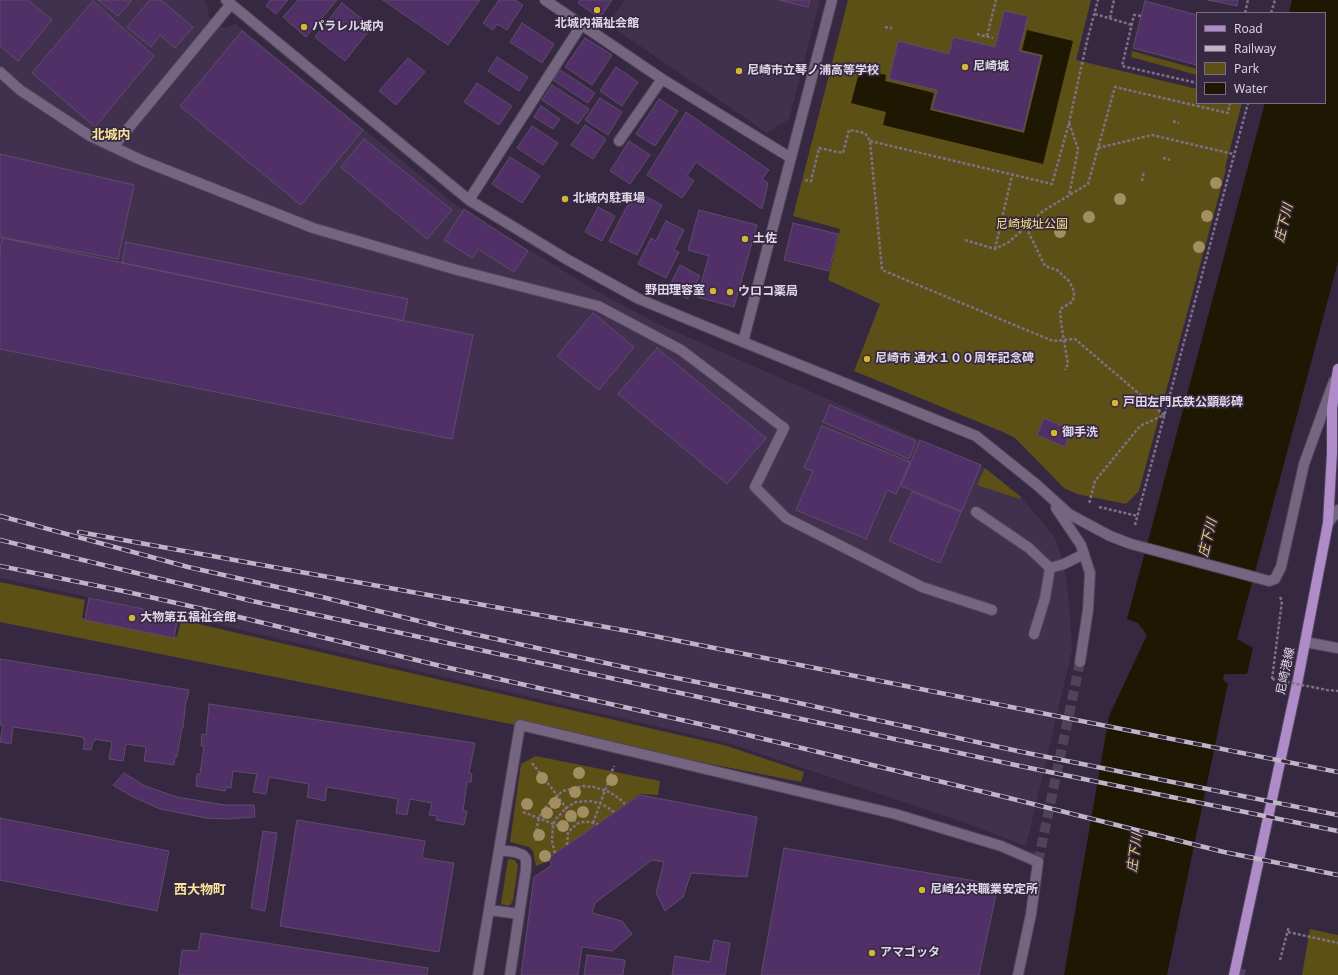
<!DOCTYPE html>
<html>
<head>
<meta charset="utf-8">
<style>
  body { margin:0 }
  #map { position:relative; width:1338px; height:975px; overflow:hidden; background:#362841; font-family:"Open Sans",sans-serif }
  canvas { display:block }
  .legend { position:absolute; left:1196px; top:12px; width:130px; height:92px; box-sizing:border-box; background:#362841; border:1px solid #7a6e84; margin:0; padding:5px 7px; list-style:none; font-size:12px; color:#e0d7e8 }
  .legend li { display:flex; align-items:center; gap:8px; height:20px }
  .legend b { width:20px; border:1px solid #7a6e84 }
</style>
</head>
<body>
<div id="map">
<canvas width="1338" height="975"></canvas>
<ul class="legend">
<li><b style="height:5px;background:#af8bca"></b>Road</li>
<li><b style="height:5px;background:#bfb5c8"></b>Railway</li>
<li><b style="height:11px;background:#5d5016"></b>Park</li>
<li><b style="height:11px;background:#1e1802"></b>Water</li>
</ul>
</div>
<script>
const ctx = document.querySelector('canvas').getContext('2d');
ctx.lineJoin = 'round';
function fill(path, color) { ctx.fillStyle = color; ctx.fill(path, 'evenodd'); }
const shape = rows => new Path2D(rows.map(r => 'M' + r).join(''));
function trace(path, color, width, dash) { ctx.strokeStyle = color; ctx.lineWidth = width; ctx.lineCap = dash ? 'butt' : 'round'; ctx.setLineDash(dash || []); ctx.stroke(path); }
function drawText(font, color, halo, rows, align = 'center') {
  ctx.font = font + ' "Open Sans","Noto Sans JP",sans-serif'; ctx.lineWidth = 3.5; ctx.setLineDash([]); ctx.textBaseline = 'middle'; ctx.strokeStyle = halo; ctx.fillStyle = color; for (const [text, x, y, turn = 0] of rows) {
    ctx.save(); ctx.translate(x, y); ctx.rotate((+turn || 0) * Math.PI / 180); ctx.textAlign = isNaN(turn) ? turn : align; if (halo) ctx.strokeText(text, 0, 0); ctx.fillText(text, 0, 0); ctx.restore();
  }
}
fill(shape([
  [0,0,203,0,207,4,209,17,224,28,236,24,457,206,593,289,654,322,920,440,981,465,1021,497,1054,536,1064,564,1069,601,1072,650,1026,846,966,823,729,743,220,625,0,578],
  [625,0,820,0,789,119,767,133,608,24]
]), '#42304f');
fill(shape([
  [848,0,1091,0,1076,60,1197,89,1197,103,1242,103,1225,168,1226,169,1139,491,1126,504,1077,494,1064,488,1015,438,1003,432,854,371,880,304,828,280,840,229,793,216],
  [1132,51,1197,69,1197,75,1131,57],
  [985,468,1021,497,1020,499,977,485],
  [0,582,85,600,82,618,177,637,181,620,727,746,804,772,801,782,0,622],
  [536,756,660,781,658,795,640,794,546,862,536,866,533,851,529,847,510,842,521,764],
  [508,859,515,860,518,866,513,900,511,904,508,906,501,904],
  [1310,929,1338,935,1338,975,1302,975]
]), '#5d5016');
fill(shape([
  [1292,0,1338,0,1338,262,1237,639,1253,648,1247,674,1225,674,1223,678,1225,682,1228,683,1167,975,1064,975,1109,716,1147,635,1138,623,1127,619,1265,103,1325,103,1325,13,1289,13],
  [1027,30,1073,41,1043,164,883,125,886,112,851,103,860,69,886,75,885,81,934,93,930,110,1024,133,1043,55,1022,50]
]), '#1e1802');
const building = shape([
  [0,0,28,0,52,20,18,61,0,46,0,0],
  [98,0,132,0,118,16,98,0],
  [150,0,161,0,193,27,175,48,160,35,151,47,127,27,150,0],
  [270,0,288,0,276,14,266,6,270,0],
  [298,0,337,0,306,37,283,17,298,0],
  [383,0,480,0,448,45,383,0],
  [499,0,515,0,523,5,507,30,497,24,493,30,483,23,499,0],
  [580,0,612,0,600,18,578,3,580,0],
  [779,0,810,0,808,7,779,0],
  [1208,0,1238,0,1237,6,1208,0],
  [93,1,154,56,95,127,32,73,93,1],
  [1145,1,1197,15,1197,65,1133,48,1145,1],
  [342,3,372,27,345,61,315,37,342,3],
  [1004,11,1028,16,1019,51,1041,56,1023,131,932,109,937,90,889,79,898,41,949,54,953,37,995,47,1004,11],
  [522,23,554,44,542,63,510,42,522,23],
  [242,31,363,130,301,205,180,106,242,31],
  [585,38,612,55,592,85,565,67,585,38],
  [497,57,528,77,519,91,488,71,497,57],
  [408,58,425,72,396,105,379,91,408,58],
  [616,67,638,82,622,106,600,91,616,67],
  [560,70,595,93,588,103,553,80,560,70],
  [477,83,512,106,499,125,464,102,477,83],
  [552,85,589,109,578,124,542,100,552,85],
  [600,98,622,112,608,135,585,120,600,98],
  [659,99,678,111,655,146,636,134,659,99],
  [541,106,560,119,553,129,534,117,541,106],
  [686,112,769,170,762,179,768,183,762,209,696,162,687,176,694,181,682,198,647,175,686,112],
  [585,125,606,139,593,159,571,145,585,125],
  [532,126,558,143,543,165,517,148,532,126],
  [364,139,452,210,427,239,341,167,364,139],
  [629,141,650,155,630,184,610,171,629,141],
  [0,154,134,185,118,259,0,237,0,154],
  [510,157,540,176,522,203,492,184,510,157],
  [635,191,662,205,637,255,609,241,635,191],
  [598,207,615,216,602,241,585,232,598,207],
  [464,209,528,251,514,272,478,249,472,258,444,240,464,209],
  [699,210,757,225,734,307,697,297,709,256,688,250,699,210],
  [666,221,684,230,674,250,679,252,666,278,638,264,651,238,656,241,666,221],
  [793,223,838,234,829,271,784,260,793,223],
  [2,238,473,335,452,439,0,349,0,251,2,238],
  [126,242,408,299,403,321,122,263,126,242],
  [680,265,700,276,688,299,668,289,680,265],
  [593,313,634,347,599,390,557,356,593,313],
  [657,348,766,438,727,484,618,394,657,348],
  [830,405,916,441,909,459,823,422,830,405],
  [1044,418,1071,430,1065,447,1037,435,1044,418],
  [822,426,910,462,896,494,887,490,866,539,796,510,813,471,804,468,822,426],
  [920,440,981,465,962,511,901,486,920,440],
  [912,492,961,512,940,563,889,541,912,492],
  [89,598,178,616,174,638,85,620,89,598],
  [0,659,189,690,187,700,186,700,183,728,182,728,177,757,175,756,174,765,144,761,146,747,126,744,123,761,109,759,112,742,95,739,95,741,93,741,91,750,83,749,85,739,83,739,83,737,13,727,11,744,0,742,3,725,0,725,0,659],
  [209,704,475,743,469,773,472,774,471,782,467,782,463,811,467,811,464,825,436,820,437,816,429,815,432,803,410,799,407,815,396,813,398,799,327,787,325,801,307,797,309,784,269,777,266,794,253,792,257,774,233,771,231,788,227,787,225,791,196,786,197,774,200,774,204,746,201,746,202,734,206,735,209,704],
  [124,773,145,786,177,797,225,805,254,805,255,817,226,819,206,818,160,809,131,796,113,785,124,773],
  [640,795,757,817,747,877,691,873,683,897,665,911,656,893,664,862,652,860,595,903,592,913,622,921,632,934,612,951,582,947,578,975,521,975,534,877,552,865,548,858,640,795],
  [0,818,169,851,157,911,0,880,0,818],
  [297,820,425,841,422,858,454,863,439,952,280,926,297,820],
  [263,831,277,833,265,911,251,908,263,831],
  [784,848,998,885,979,975,761,975,784,848],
  [201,933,428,968,427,975,179,975,182,950,198,951,201,933],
  [714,940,730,943,725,975,672,975,675,956,710,962,714,940],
  [587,955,625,960,623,975,584,975,587,955]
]);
fill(building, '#513067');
trace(building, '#5d4d69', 1);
trace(shape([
  [1038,862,1080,662],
  [1235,972,1246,975]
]), '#50425a', 10, [10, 5]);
const minor = shape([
  [226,0,469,200,568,260,639,299,743,342,976,436,1037,485,1069,514,1110,536,1131,544,1269,581,1275,579,1281,567,1304,464,1334,381],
  [545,0,662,79,791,158],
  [0,72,20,90,90,136,141,160,313,228,457,270,598,306,681,350,784,428,755,487,786,518,922,587,992,610],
  [619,141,662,79],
  [113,147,231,4],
  [469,200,582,24],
  [743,342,832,0],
  [1056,508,1081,545,1090,573,1088,610,1080,662],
  [976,512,1029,548,1050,568,1064,564,1084,554],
  [1328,523,1338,510],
  [1034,634,1045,598,1050,568],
  [1305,642,1338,648],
  [499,850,515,852,523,855,526,859,526,869,510,975],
  [489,910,519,914],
  [478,975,520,725,895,814,1001,846,1038,862,1031,914,1018,975]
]);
const major = shape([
  [1234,975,1298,679,1328,523,1332,453,1332,408,1338,369]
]);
trace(minor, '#504459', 12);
trace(major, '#504459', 12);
trace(shape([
  [1245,13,1248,0],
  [1271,13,1275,0],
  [1095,14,1132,25],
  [1141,16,1134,15,1122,66,1197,83],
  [1110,18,1114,0],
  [885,27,892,28],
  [977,34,993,38],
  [987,36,996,0],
  [1173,121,1179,123],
  [1069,123,1078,149,1069,196],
  [870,141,1052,184,1069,123,1087,41,1098,0],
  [1098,148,1152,135,1233,154],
  [1163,158,1170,160],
  [805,180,811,181,819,148,843,153,849,130,865,133,870,141,882,270,1053,341,1075,339,1164,415,1140,426,1095,481,1089,504],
  [1142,181,1144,171],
  [1051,218,1052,221],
  [1026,227,1045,266,1057,270,1069,281,1074,291,1074,297,1072,302,1060,309,1061,323,1068,364,1065,370],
  [965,240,995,249,1009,242,1043,211,1088,184,1115,87,1228,113,1230,103],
  [995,249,1012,175],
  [1099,507,1138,516],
  [1135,525,1248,103],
  [1272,679,1282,601,1280,597],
  [532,763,557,795,577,824],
  [523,812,569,830],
  [593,823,614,766],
  [536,841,536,832,539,818,543,810,552,800,563,791,583,786,594,787,609,792,620,799,625,804],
  [567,845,568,832,577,824,581,822,589,822,598,824],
  [555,853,552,841,553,824,556,819,566,808,576,802,589,801,600,803,607,807,614,812],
  [1288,932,1338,943],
  [1280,960,1289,926]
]), '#7c7186', 2.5, [3, 2]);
trace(minor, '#756581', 10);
trace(major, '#af8bca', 10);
const rail = shape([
  [0,516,188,567,322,597,455,630,642,671,776,698,1022,752,1338,815],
  [79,532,639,633,1338,772],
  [0,540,252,601,1020,766,1338,831],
  [0,566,123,591,243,618,445,667,731,731,1009,798,1224,852,1338,875]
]);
trace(rail, '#bfb5c8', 4.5);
trace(rail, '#362841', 3, [9]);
trace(shape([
  [1272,679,1327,690,1338,691]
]), '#7c7186', 2.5, [3, 2]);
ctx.fillStyle = '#a28e60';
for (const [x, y] of [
  [1216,183],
  [1120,199],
  [1207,216],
  [1089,217],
  [1060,232],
  [1199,247],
  [579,773],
  [542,778],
  [612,780],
  [575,792],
  [555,803],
  [527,804],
  [583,812],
  [547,813],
  [571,816],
  [563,826],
  [539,835],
  [545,856]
]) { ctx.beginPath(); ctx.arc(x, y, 6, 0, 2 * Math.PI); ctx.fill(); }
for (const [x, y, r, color] of [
  [597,10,4,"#d3b635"],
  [304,27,4,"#d3b635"],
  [965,67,4,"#d3b635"],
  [739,71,4,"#d3b635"],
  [565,199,4,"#d3b635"],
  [745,239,4,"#d3b635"],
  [713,291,4,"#d3b635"],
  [730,292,4,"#d3b635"],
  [867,359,4,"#d3b635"],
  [1115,403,4,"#d3b635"],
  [1054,433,4,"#d3b635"],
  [132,618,4,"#d3b635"],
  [922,890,4,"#d3b635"],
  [872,953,4,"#d3b635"]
]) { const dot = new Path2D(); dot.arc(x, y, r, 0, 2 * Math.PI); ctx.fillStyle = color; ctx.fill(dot); trace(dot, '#362841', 1.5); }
drawText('bold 12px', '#e0d7e8', '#362841', [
  ["北城内福祉会館",597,24,"center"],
  ["パラレル城内",312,27],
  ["尼崎城",973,67],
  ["尼崎市立琴ノ浦高等学校",747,71],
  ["北城内駐車場",573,199],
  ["土佐",753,239],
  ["野田理容室",705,291,"right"],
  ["ウロコ薬局",738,292],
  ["尼崎市 通水１００周年記念碑",875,359],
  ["戸田左門氏鉄公顕彰碑",1123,403],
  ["御手洗",1062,433],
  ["大物第五福祉会館",140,618],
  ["尼崎公共職業安定所",930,890],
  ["アマゴッタ",880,953]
], 'left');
drawText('12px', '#fbe179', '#362841', [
  ["尼崎城址公園",1032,225]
]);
drawText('12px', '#e0d7e8', '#362841', [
  ["尼崎港線",1286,671,-78]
]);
drawText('bold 13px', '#f8e596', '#362841', [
  ["北城内",111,135],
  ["西大物町",200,890]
]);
drawText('italic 13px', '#eed56c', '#362841', [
  ["庄下川",1284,223,-76],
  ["庄下川",1208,538,-76],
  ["庄下川",1135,853,-82]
]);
</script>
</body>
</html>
